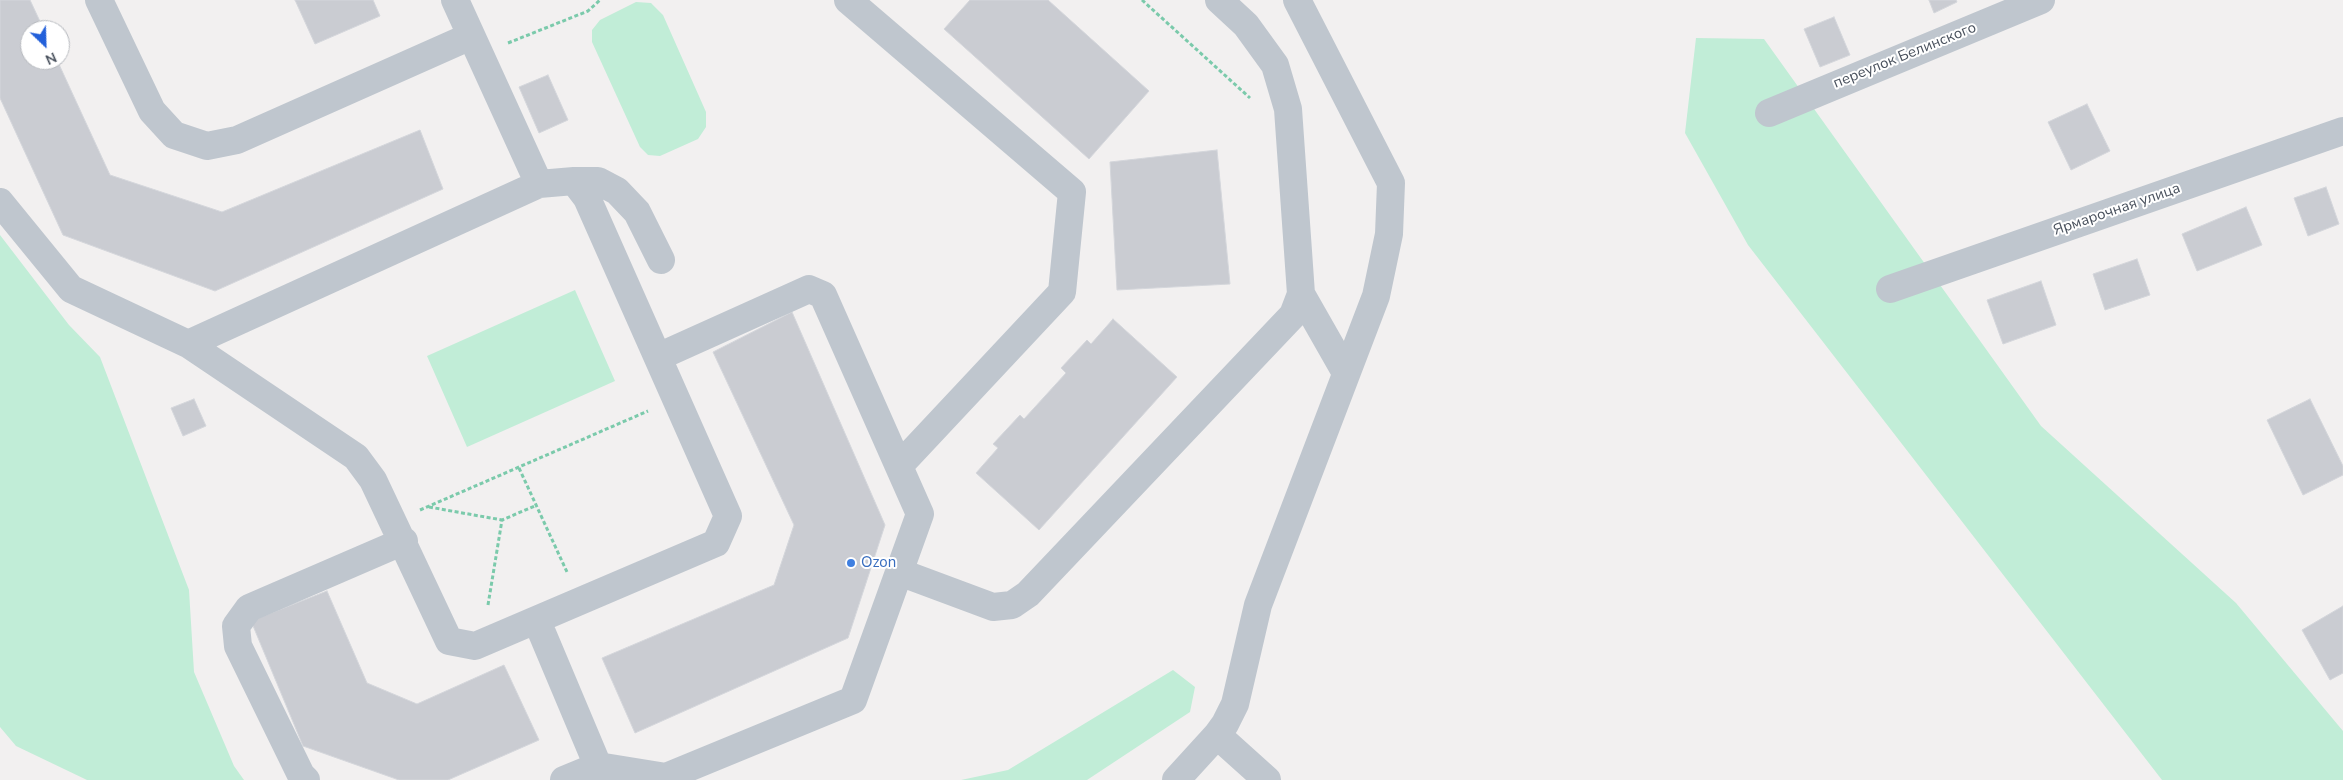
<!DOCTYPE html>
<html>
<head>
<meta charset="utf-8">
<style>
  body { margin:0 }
  #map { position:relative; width:2343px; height:780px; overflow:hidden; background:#f2f0f0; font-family:"Nunito Sans",sans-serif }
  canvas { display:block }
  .north { position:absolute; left:20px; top:20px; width:50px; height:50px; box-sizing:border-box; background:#fff; border:1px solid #b6b9be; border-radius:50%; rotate:156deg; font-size:14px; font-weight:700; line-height:20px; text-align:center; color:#49515d }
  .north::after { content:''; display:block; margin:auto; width:18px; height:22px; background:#2360da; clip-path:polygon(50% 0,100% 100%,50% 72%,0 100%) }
</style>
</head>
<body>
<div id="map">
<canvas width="2343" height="780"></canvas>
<div class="north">N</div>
</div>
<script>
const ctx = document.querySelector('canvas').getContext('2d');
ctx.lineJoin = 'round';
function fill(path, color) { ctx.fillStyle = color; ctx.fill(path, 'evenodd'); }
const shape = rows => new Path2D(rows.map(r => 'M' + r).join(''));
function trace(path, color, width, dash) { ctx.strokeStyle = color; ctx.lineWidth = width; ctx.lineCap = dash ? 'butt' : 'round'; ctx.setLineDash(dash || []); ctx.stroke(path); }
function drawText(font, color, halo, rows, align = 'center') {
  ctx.font = font + ' "Nunito Sans",sans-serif'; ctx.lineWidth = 4; ctx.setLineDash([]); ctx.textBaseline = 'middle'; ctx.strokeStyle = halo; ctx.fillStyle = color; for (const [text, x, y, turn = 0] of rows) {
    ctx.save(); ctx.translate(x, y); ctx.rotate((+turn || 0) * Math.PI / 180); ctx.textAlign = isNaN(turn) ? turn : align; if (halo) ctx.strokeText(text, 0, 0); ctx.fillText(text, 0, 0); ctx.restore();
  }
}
fill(shape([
  [636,2,651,3,663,15,706,112,706,127,698,139,660,156,648,155,640,147,592,42,592,30,600,20],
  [1696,38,1764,39,2041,426,2236,603,2343,731,2343,780,2162,780,1748,245,1685,133],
  [0,235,69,325,100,357,189,590,194,672,234,766,244,780,87,780,16,746,0,727],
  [575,290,615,381,467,447,427,356],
  [1173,670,1195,687,1190,712,1087,780,961,780,1008,770]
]), '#c1edd7');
const building = shape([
  [0,0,30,0,44,30,30,30,30,60,57,60,110,175,222,212,420,130,443,189,215,291,63,235,0,98,0,0],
  [295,0,373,0,380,16,315,44,295,0],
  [970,0,1048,0,1149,91,1089,159,944,29,970,0],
  [1929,0,1956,0,1957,2,1934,13,1929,0],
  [1834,17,1850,55,1820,67,1804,29,1834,17],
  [548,75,568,120,539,133,519,87,548,75],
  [2087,104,2110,151,2071,170,2048,122,2087,104],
  [1217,150,1230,284,1117,290,1110,162,1217,150],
  [2326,187,2339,224,2308,236,2294,198,2326,187],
  [2246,207,2262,245,2197,271,2182,234,2246,207],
  [2137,259,2150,295,2105,310,2093,274,2137,259],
  [2041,281,2056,325,2003,344,1987,300,2041,281],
  [792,312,885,525,848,638,635,733,602,658,774,585,794,525,713,352,792,312],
  [1113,319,1177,377,1039,530,976,473,998,448,993,444,1020,415,1024,419,1066,373,1061,368,1087,340,1091,344,1113,319],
  [194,399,206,426,183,436,171,408,194,399],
  [2310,399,2343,466,2343,475,2303,495,2267,420,2310,399],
  [327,591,367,683,417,704,504,665,539,740,448,780,399,780,303,746,251,621,327,591],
  [2343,606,2343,673,2330,680,2302,630,2343,606]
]);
fill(building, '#caccd2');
trace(building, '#d4d6db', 1);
trace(shape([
  [1142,0,1250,98],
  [508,43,588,11,600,0],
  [519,468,567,572],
  [429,507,502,520],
  [420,510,648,411],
  [488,605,502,520,537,505]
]), '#7bcaab', 3, [4, 2.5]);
trace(shape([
  [99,0,152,111,174,135,207,146,237,140,471,36],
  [455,0,539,184],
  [848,0,1072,192,1062,292,899,466],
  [1769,113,2041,0],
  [574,181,598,181,617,191,637,212,661,260],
  [0,202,71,289,188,344,356,457,373,480,449,641,475,646,716,543,728,516,587,198,574,181,539,184,188,344],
  [1890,289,2343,131],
  [1301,294,1346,373],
  [899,572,993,607,1012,605,1028,594,1293,315,1301,294,1288,109,1275,65,1246,25,1219,0],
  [537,621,598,766,564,780],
  [1217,735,1225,724,1235,704,1258,605,1376,296,1389,234,1391,183,1297,0],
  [598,766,666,777,853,700,920,514,823,295,809,289,658,357],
  [306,780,301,775,238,646,236,626,249,608,404,541],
  [1176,780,1217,735,1267,780]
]), '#bfc6ce', 28);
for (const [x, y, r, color] of [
  [851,563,5,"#3f7fe0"]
]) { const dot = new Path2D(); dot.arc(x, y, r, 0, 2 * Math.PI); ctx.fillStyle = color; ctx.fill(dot); trace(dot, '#fff', 2); }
drawText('15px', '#49515d', '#fff', [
  ["переулок Белинского",1905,56,-22],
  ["Ярмарочная улица",2117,210,-19]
]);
drawText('15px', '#366cbe', '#fff', [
  ["Ozon",861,563]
], 'left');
</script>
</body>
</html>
